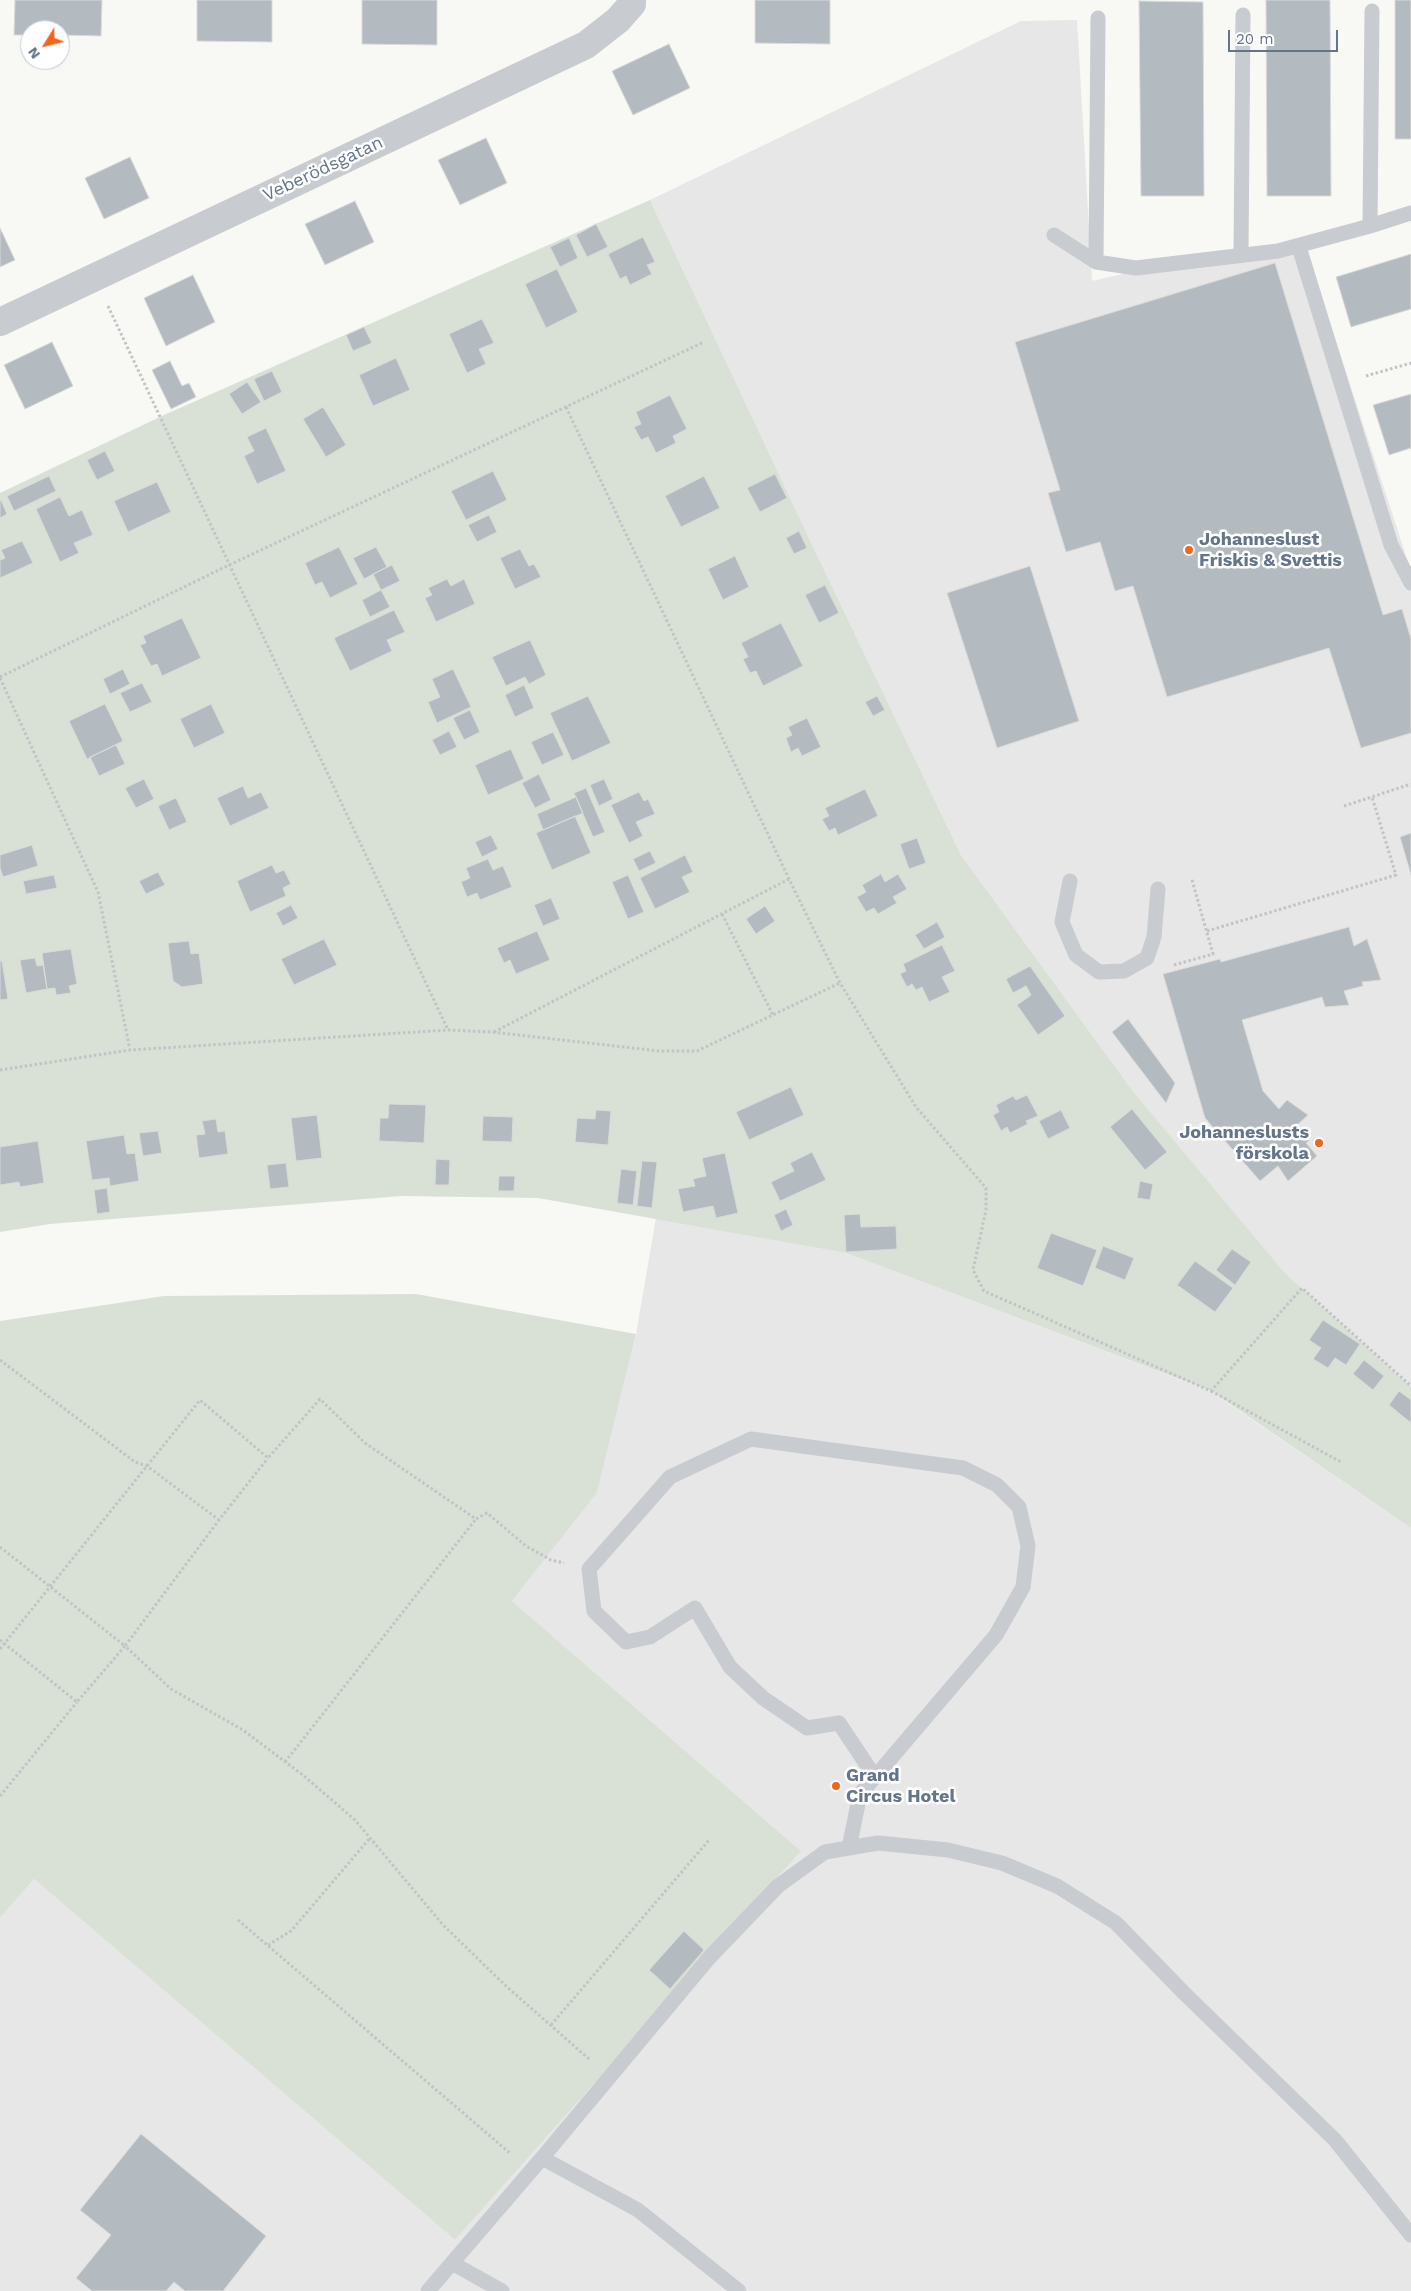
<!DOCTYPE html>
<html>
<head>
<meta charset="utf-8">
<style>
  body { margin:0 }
  #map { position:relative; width:1411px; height:2291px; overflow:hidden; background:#f8f8f5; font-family:"Work Sans",sans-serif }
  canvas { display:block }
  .north { position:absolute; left:20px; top:20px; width:50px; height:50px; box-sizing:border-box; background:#fff; border:1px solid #c1c8d0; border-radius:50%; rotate:234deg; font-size:14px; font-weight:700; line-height:20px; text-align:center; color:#657589 }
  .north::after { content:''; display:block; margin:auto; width:18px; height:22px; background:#f3651b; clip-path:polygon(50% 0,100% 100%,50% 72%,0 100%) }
  .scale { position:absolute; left:1228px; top:30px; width:110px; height:22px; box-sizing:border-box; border:2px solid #657589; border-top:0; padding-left:6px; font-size:15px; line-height:18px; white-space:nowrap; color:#657589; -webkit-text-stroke:4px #fff; paint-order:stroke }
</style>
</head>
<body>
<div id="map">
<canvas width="1411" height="2291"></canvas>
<div class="north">N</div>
<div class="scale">20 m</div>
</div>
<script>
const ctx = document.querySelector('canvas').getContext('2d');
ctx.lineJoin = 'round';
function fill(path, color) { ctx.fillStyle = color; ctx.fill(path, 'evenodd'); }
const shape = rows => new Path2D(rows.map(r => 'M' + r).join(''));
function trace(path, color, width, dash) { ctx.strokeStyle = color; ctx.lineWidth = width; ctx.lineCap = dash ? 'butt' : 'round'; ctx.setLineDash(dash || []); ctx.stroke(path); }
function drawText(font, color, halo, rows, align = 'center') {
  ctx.font = font + ' "Work Sans",sans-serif'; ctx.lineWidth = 5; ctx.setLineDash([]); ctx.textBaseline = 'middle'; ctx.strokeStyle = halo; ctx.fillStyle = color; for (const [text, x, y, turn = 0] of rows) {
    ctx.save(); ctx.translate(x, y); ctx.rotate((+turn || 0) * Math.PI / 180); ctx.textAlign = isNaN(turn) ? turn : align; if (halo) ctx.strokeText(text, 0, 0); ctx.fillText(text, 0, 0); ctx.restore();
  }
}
fill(shape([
  [1077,20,1092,281,1166,264,1303,240,1411,571,1411,1387,1285,1273,1132,1090,961,855,816,553,650,200,1021,21],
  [656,1218,846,1253,1210,1391,1411,1528,1411,2291,0,2291,0,1918,34,1879,455,2240,801,1851,512,1601,597,1493,636,1334]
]), '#e6e7e6');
fill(shape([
  [650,200,816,553,961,855,1132,1090,1285,1273,1411,1387,1411,1528,1211,1391,846,1253,538,1198,402,1196,50,1224,0,1232,0,493,164,415],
  [416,1294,636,1334,597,1493,512,1601,801,1851,455,2240,34,1879,0,1918,0,1321,164,1296]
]), '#d9e1d6');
const building = shape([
  [15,0,102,0,101,36,60,35,60,30,30,30,30,35,14,35,15,0],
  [197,0,272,0,272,42,197,41,197,0],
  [362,0,437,0,437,45,362,44,362,0],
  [755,0,830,0,830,44,755,43,755,0],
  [1266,0,1330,0,1331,196,1267,196,1266,0],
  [1395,0,1411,0,1411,139,1395,139,1395,0],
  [1139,1,1203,2,1204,196,1141,196,1139,1],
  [669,44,690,88,633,115,612,71,669,44],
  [486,138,507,183,460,205,438,160,486,138],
  [130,157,149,198,104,219,85,178,130,157],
  [355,201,374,242,325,265,305,224,355,201],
  [596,224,608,247,587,257,576,235,596,224],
  [0,228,15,260,0,267,0,228],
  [643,237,655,262,647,265,652,274,630,285,626,276,620,279,608,254,643,237],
  [569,238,578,258,560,267,550,247,569,238],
  [1411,254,1411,309,1351,327,1336,277,1411,254],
  [1275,263,1383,615,1402,609,1411,639,1411,733,1361,748,1329,648,1167,697,1133,586,1115,591,1100,542,1066,552,1048,493,1060,490,1015,342,1275,263],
  [557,269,578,312,546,328,525,284,557,269],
  [193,275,215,322,166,346,144,298,193,275],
  [482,319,494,343,479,349,486,364,467,373,449,334,482,319],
  [364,327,372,343,353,351,346,335,364,327],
  [52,342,73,386,25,409,4,365,52,342],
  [396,358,410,390,373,406,359,375,396,358],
  [170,361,182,386,189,383,196,397,171,409,152,370,170,361],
  [272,371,282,392,264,401,254,379,272,371],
  [247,382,261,402,242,414,229,394,247,382],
  [1411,394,1411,448,1389,455,1373,405,1411,394],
  [670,395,687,429,673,436,676,443,656,453,648,437,641,440,634,427,641,424,636,412,670,395],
  [323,407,346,445,326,457,303,419,323,407],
  [266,428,286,471,257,484,244,456,254,451,247,437,266,428],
  [105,451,115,471,97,480,87,460,105,451],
  [493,471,507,500,466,520,451,491,493,471],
  [775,474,787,498,760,512,747,488,775,474],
  [49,476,56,491,14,511,7,496,49,476],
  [704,476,720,508,681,527,665,496,704,476],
  [157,482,171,512,128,532,114,501,157,482],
  [60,497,69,516,82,510,93,535,74,543,79,553,60,562,36,509,60,497],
  [1,500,7,514,0,518,0,501,1,500],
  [489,515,497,532,477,542,468,525,489,515],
  [799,531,807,548,794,554,786,538,799,531],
  [22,541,33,563,0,578,0,557,1,560,5,558,1,550,22,541],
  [339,547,358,584,330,598,322,582,315,585,305,563,339,547],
  [376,547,387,567,364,579,353,558,376,547],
  [520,549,529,566,534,564,541,577,515,589,500,558,520,549],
  [735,556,749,587,723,600,708,569,735,556],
  [392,565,400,581,381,590,373,574,392,565],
  [1030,566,1079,721,997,748,947,593,1030,566],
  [447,579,451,586,464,579,475,604,436,622,425,598,432,595,428,588,447,579],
  [825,585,839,613,819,623,805,595,825,585],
  [381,590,390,607,370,617,362,600,381,590],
  [394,610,405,632,387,640,392,651,350,671,334,638,394,610],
  [182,618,201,658,162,676,157,664,151,666,140,645,146,643,143,636,182,618],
  [781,623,803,666,763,686,756,671,750,673,743,659,748,657,741,643,781,623],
  [530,640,546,675,529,684,525,677,506,686,492,657,530,640],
  [123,669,130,684,110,694,103,679,123,669],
  [453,669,471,707,437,723,428,702,440,697,432,679,453,669],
  [142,683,152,702,130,712,120,693,142,683],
  [524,685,534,708,515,717,505,695,524,685],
  [588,696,611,743,572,761,550,713,588,696],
  [877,696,885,710,873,716,865,702,877,696],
  [105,704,123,741,87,759,69,721,105,704],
  [211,704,225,733,194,748,180,719,211,704],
  [470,710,480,732,464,740,453,718,470,710],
  [807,718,821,747,802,756,798,748,791,752,786,738,792,735,788,727,807,718],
  [449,731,457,747,440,755,432,740,449,731],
  [553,732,564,755,542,765,531,742,553,732],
  [116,745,125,764,99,776,90,757,116,745],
  [511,749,524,779,488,795,475,765,511,749],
  [539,774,551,800,535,808,522,783,539,774],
  [144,779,154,799,136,808,125,788,144,779],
  [604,779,613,799,599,806,590,785,604,779],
  [243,786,248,798,261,792,269,808,230,826,217,798,243,786],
  [586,788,605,832,593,837,574,793,586,788],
  [865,789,878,816,838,835,835,828,829,831,822,819,829,816,825,808,865,789],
  [639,792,644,801,648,799,655,814,636,822,643,836,629,843,611,805,639,792],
  [576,797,583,813,543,830,537,814,576,797],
  [176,798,187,822,169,830,158,806,176,798],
  [575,816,591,853,552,870,536,833,575,816],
  [1411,833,1411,875,1400,837,1411,833],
  [491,835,498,849,482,857,475,842,491,835],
  [917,838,926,863,909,869,900,844,917,838],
  [32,845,38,866,3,877,0,868,0,855,32,845],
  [650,851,656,863,639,871,633,859,650,851],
  [685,855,693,872,682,877,690,892,655,909,640,878,685,855],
  [488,859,493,870,503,866,512,887,480,900,477,893,467,897,461,882,470,878,466,868,488,859],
  [272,865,276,873,284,870,291,884,283,888,286,896,250,912,237,881,272,865],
  [158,872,165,885,146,894,139,881,158,872],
  [881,874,885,882,898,874,907,889,893,897,897,903,878,914,874,908,866,912,857,897,866,892,862,885,881,874],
  [54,875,57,888,26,894,23,881,54,875],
  [628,875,644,912,628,919,612,882,628,875],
  [551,898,560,919,543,926,534,905,551,898],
  [291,905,298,918,283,926,276,913,291,905],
  [765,906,775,921,756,934,746,919,765,906],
  [937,922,945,937,924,949,915,935,937,922],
  [1349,927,1354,946,1367,939,1381,980,1362,982,1363,986,1344,991,1349,1005,1325,1007,1322,997,1242,1020,1263,1091,1279,1109,1287,1100,1308,1115,1296,1126,1309,1141,1306,1143,1317,1156,1288,1181,1278,1166,1260,1181,1205,1118,1163,974,1220,959,1221,962,1349,927],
  [537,931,550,960,516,974,510,960,504,963,497,948,537,931],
  [324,939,337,965,294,985,281,959,324,939],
  [189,941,191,954,199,953,203,984,182,987,173,981,168,943,189,941],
  [942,945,955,971,942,977,950,992,929,1002,922,987,916,990,912,984,907,987,900,974,906,971,903,964,942,945],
  [71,949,77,984,69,986,71,993,56,995,55,988,47,989,42,953,71,949],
  [35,958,37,966,43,965,47,989,26,993,20,960,35,958],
  [0,961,2,961,8,999,0,1000,0,961],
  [1030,966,1065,1016,1038,1035,1017,1005,1031,995,1026,986,1013,993,1006,979,1030,966],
  [1128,1019,1175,1083,1166,1103,1112,1032,1128,1019],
  [791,1087,804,1115,749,1140,736,1112,791,1087],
  [1027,1095,1038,1116,1026,1121,1028,1124,1010,1133,1007,1127,1001,1131,993,1115,999,1112,996,1105,1013,1096,1016,1100,1027,1095],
  [389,1104,426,1105,424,1143,379,1141,380,1118,388,1118,389,1104],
  [1132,1109,1167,1152,1145,1170,1110,1127,1132,1109],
  [596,1110,611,1111,608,1145,575,1142,577,1118,595,1119,596,1110],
  [1061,1110,1070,1128,1048,1139,1039,1121,1061,1110],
  [317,1115,322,1158,296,1161,291,1118,317,1115],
  [483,1116,513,1117,512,1142,482,1141,483,1116],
  [216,1119,218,1132,225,1131,228,1154,199,1158,196,1135,205,1134,202,1121,216,1119],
  [158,1131,162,1153,143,1156,139,1133,158,1131],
  [124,1135,127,1154,135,1153,139,1181,110,1186,109,1178,92,1180,86,1141,124,1135],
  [38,1141,44,1183,20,1187,19,1182,0,1185,0,1147,38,1141],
  [812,1152,826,1180,780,1201,771,1182,794,1171,790,1163,812,1152],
  [725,1153,738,1213,716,1218,713,1206,683,1212,678,1189,695,1186,693,1179,706,1176,702,1158,725,1153],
  [436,1159,450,1160,449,1185,435,1185,436,1159],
  [642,1161,657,1162,652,1208,637,1206,642,1161],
  [286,1163,289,1187,270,1189,267,1165,286,1163],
  [621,1169,637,1171,633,1205,617,1203,621,1169],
  [499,1176,515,1176,514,1191,498,1191,499,1176],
  [1140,1181,1153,1184,1150,1200,1137,1198,1140,1181],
  [107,1188,110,1212,97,1214,94,1190,107,1188],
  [786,1209,793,1225,781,1231,774,1215,786,1209],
  [860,1214,861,1227,896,1226,897,1249,846,1252,844,1215,860,1214],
  [1051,1233,1097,1250,1083,1286,1037,1268,1051,1233],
  [1103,1246,1134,1258,1125,1280,1095,1268,1103,1246],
  [1232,1249,1251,1262,1235,1285,1216,1270,1232,1249],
  [1195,1261,1233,1288,1215,1312,1177,1285,1195,1261],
  [1323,1320,1360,1344,1346,1365,1335,1358,1328,1368,1313,1359,1321,1348,1309,1340,1323,1320],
  [1364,1360,1384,1376,1373,1390,1353,1374,1364,1360],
  [1399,1391,1411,1400,1411,1423,1389,1405,1399,1391],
  [684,1931,704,1950,670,1989,649,1970,684,1931],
  [141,2134,266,2236,223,2291,185,2291,174,2282,166,2291,92,2291,76,2278,111,2235,80,2210,141,2134]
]);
fill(building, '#b3bac0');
trace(building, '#dadad8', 1);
trace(shape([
  [108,306,448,1030],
  [1366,376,1411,363],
  [566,407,789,879,840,983,916,1107,986,1188,986,1210,973,1270,984,1291,1211,1391,1302,1288,1411,1386],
  [0,677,229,565,704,342],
  [0,678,98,892,130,1050],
  [1344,806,1411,784],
  [722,914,773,1015],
  [1207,931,1396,875,1372,797],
  [1174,965,1213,954,1192,880],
  [494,1032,789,879],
  [0,1070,130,1050,448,1030,492,1032,659,1051,697,1051,840,983],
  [0,1360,135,1462,147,1466,219,1520],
  [1211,1391,1341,1462],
  [0,1547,125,1646,219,1520,268,1458],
  [0,1640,77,1702,125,1646,171,1689,243,1730,304,1776,355,1820,443,1925,506,1986,590,2060],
  [0,1649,200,1400,268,1458,320,1399,365,1443,476,1519,487,1513,526,1546,551,1560,564,1563],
  [285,1762,476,1519],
  [0,1796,77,1702],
  [238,1920,511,2154],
  [268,1945,291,1931,370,1838],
  [551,2025,709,1840]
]), '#c1c3c6', 3, [2.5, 2.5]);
trace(shape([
  [1370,226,1372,11],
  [1054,235,1096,262,1136,268,1278,251,1370,226,1411,213],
  [1299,247,1391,545,1411,583],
  [1241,254,1243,15],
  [1096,262,1098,18],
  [1070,881,1062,922,1076,955,1099,972,1124,971,1147,958,1154,937,1158,889],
  [849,1848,860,1794,875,1777,996,1635,1023,1587,1028,1546,1019,1507,997,1485,963,1468,751,1439,670,1477,589,1569,594,1611,626,1642,650,1637,695,1608,730,1667,763,1698,807,1728,839,1723,875,1777],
  [542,2158,709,1958,778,1886,825,1852,878,1843,948,1850,1002,1863,1057,1886,1116,1923,1183,1992,1335,2140,1411,2235],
  [452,2263,502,2291],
  [428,2291,542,2158,638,2210,739,2291]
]), '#c8cbcf', 15);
trace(shape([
  [0,322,586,45,618,20,632,4,632,0]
]), '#c8cbcf', 28);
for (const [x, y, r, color] of [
  [1189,550,5,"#f3651b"],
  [1319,1143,5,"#f3651b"],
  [836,1786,5,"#f3651b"]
]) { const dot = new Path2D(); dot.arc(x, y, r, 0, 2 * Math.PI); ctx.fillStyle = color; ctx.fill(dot); trace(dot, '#fff', 2); }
drawText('18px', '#657589', '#fff', [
  ["Veberödsgatan",323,169,-25]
]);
drawText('bold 18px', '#657589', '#fff', [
  ["Johanneslust",1199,540],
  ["Friskis & Svettis",1199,561],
  ["Johanneslusts",1309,1133,"right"],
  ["förskola",1309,1154,"right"],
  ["Grand",846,1776],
  ["Circus Hotel",846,1797]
], 'left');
</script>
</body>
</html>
